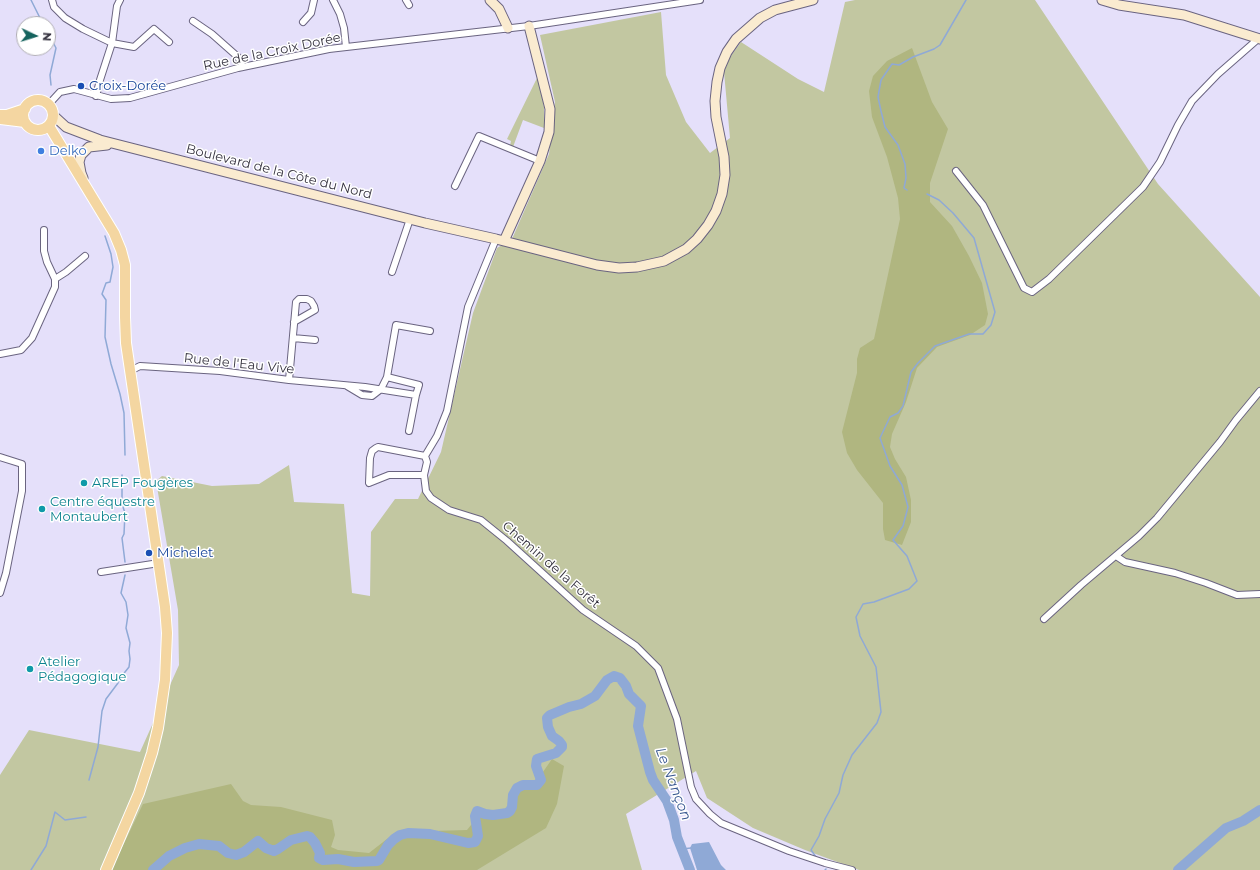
<!DOCTYPE html>
<html>
<head>
<meta charset="utf-8">
<style>
  body { margin:0 }
  #map { position:relative; width:1260px; height:870px; overflow:hidden; background:#e5e0fa; font-family:Montserrat,sans-serif }
  canvas { display:block }
  .north { position:absolute; left:16px; top:16px; width:40px; height:40px; box-sizing:border-box; background:#fff; border:1px solid #afadb3; border-radius:50%; rotate:94deg; font-size:11px; font-weight:700; line-height:16px; text-align:center; color:#363340 }
  .north::after { content:''; display:block; margin:auto; width:14px; height:18px; background:#15635e; clip-path:polygon(50% 0,100% 100%,50% 72%,0 100%) }
</style>
</head>
<body>
<div id="map">
<canvas width="1260" height="870"></canvas>
<div class="north">N</div>
</div>
<script>
const ctx = document.querySelector('canvas').getContext('2d');
ctx.lineJoin = 'round';
function fill(path, color) { ctx.fillStyle = color; ctx.fill(path, 'evenodd'); }
const shape = rows => new Path2D(rows.map(r => 'M' + r).join(''));
function trace(path, color, width, dash) { ctx.strokeStyle = color; ctx.lineWidth = width; ctx.lineCap = dash ? 'butt' : 'round'; ctx.setLineDash(dash || []); ctx.stroke(path); }
function drawText(font, color, halo, rows, align = 'center') {
  ctx.font = font + ' Montserrat,sans-serif'; ctx.lineWidth = 3; ctx.setLineDash([]); ctx.textBaseline = 'middle'; ctx.strokeStyle = halo; ctx.fillStyle = color; for (const [text, x, y, turn = 0] of rows) {
    ctx.save(); ctx.translate(x, y); ctx.rotate((+turn || 0) * Math.PI / 180); ctx.textAlign = isNaN(turn) ? turn : align; if (halo) ctx.strokeText(text, 0, 0); ctx.fillText(text, 0, 0); ctx.restore();
  }
}
fill(shape([
  [855,0,1035,0,1158,184,1260,297,1260,870,859,870,805,850,753,828,707,798,696,771,626,814,642,870,0,870,0,775,29,730,140,752,179,665,178,610,156,481,162,476,212,486,259,484,289,465,294,502,344,504,352,593,370,596,371,532,395,499,418,499,441,452,473,313,497,248,512,239,549,154,555,102,540,35,661,12,666,75,686,122,710,153,730,138,724,72,730,57,741,42,798,79,824,92,845,2],
  [538,76,544,107,544,128,523,120,513,147,510,146,511,141,507,139]
]), '#c2c7a1');
fill(shape([
  [912,48,932,102,948,129,930,183,930,202,952,226,969,256,982,283,988,314,985,325,970,335,937,347,917,368,906,402,892,434,890,447,895,459,906,477,911,500,911,522,902,545,885,540,883,529,883,503,857,470,847,453,842,432,857,373,857,359,860,348,874,339,900,219,898,198,887,157,872,117,869,91,873,76,887,61],
  [552,759,564,766,557,804,546,828,477,870,112,870,116,860,143,804,231,784,243,801,251,805,281,807,332,820,335,835,331,847,338,850,369,853,396,832,467,830,480,814,498,812,508,808,512,791,521,784,536,782]
]), '#b0b680');
fill(shape([
  [709,842,721,865,726,870,697,870,690,848,692,844]
]), '#8fa9d6');
trace(shape([
  [31,0,43,24],
  [48,33,56,48,50,75,51,85],
  [907,190,904,188,906,178,905,164,898,145,885,127,881,111,878,97,881,80,892,64,899,65,913,57,934,49,940,45,966,0],
  [105,236,111,254,113,267,110,282,106,283,102,294,106,300,105,337,111,364,120,394,124,413,125,455],
  [122,475,122,504,125,513,124,534,122,538,125,562],
  [89,780,98,747,102,711,106,699,118,683,121,677,129,667,130,659,129,651,130,643,126,628,128,615,126,602,121,593,125,575],
  [682,849,691,848],
  [816,857,811,850,819,836,825,819,839,793,843,775,852,755,877,723,881,712,876,667,860,636,856,617,863,604,874,602,909,589,917,581,907,556,893,540,903,526,908,507,902,485,890,466,880,438,890,417,898,413,903,406,911,372,918,363,935,346,969,334,983,334,991,325,995,312,974,238,953,213,939,200,927,194],
  [31,870,46,846,55,812,65,820,86,817],
  [825,870,826,869]
]), '#8fa9d6', 1.5);
trace(shape([
  [153,870,169,856,185,848,199,844,219,846,228,853,236,855,244,852,258,841,266,848,274,851,278,849,291,840,307,836,310,837,315,843,320,853,319,858,323,860,338,859,354,862,377,861,379,860,388,845,394,839,400,835,408,833,430,834,468,843,475,842,478,836,475,816,477,811,485,814,493,815,507,813,510,811,512,807,513,795,517,788,523,785,537,785,541,780,536,766,537,759,556,753,562,747,562,745,559,741,552,736,548,727,547,718,550,715,569,707,581,704,595,696,607,680,614,676,620,678,626,686,629,694,641,706,638,726,650,772,653,780,667,801,674,820,677,837,690,870],
  [1178,870,1226,828,1243,821,1260,810]
]), '#8fa9d6', 10);
const street = shape([
  [52,0,54,7,65,18,83,29,112,43,134,47,154,29,169,42],
  [333,0,340,14,344,28,346,47],
  [406,0,409,5],
  [193,21,212,34,238,57,243,67],
  [303,22,311,13,314,0],
  [96,96,100,80,112,43,117,6,120,0],
  [49,104,60,92,74,89,111,99,130,98,238,68,329,49,529,26,700,0],
  [956,171,983,205,1024,288,1032,292,1049,279,1143,187,1160,162,1178,125,1192,101,1218,74,1258,39],
  [455,186,479,136,540,161],
  [44,230,44,251,47,262,55,279],
  [496,239,468,307,447,411,437,436,425,456,427,462,424,475,426,491,431,498,449,510,481,520,507,541,583,610,636,646,658,668,677,719,691,787,696,799,710,814,721,823,789,851,825,863,852,870],
  [392,272,410,219],
  [293,338,315,340],
  [0,354,21,350,32,338,55,287,55,279,66,272,85,256],
  [130,371,140,366,220,371,289,380,365,387,416,395,409,431],
  [387,377,419,385,416,395],
  [289,380,296,302,299,299,307,299,311,301,314,306,315,310,294,322],
  [347,386,362,395,372,396,381,389,387,377,396,325,430,331],
  [0,457,22,464,22,491,6,573,0,593],
  [424,475,389,475,369,483,370,458,372,451,376,448,378,447,425,456],
  [1116,556,1125,562,1175,573,1206,583,1237,595,1260,594],
  [101,572,159,563],
  [1044,619,1081,585,1139,536,1157,518,1220,442,1236,420,1260,391]
]);
const secondary = shape([
  [490,0,499,9,508,28],
  [1102,0,1119,5,1184,15,1260,39],
  [54,116,66,127,100,140,425,223,496,239,597,265,619,268,637,267,664,261,686,249,697,239,708,225,716,211,722,194,725,175,724,157,716,117,715,101,717,82,720,68,727,52,736,39,760,18,775,10,813,0],
  [83,178,81,173,79,162,81,155,89,147,107,145],
  [504,241,540,161,549,132,550,109,529,26]
]);
const primary = shape([
  '23 115a15 15 0 1 1 30 0a15 15 0 1 1-30 0Z',
  [0,115,7,115,25,109],
  [0,119,25,122],
  [49,126,114,233,121,250,125,265,125,317,126,343,165,607,167,633,165,680,158,728,152,753,139,793,106,870]
]);
trace(street, '#6a6480', 8);
trace(secondary, '#6a6480', 11);
trace(primary, '#fff', 12);
trace(street, '#fff', 6);
trace(secondary, '#faebd0', 9);
trace(primary, '#f4d6a1', 10);
for (const [x, y, r, color] of [
  [81,86,4,"#1a4fb4"],
  [41,151,4,"#3f7fe0"],
  [84,483,4,"#0f9aa8"],
  [42,509,4,"#0f9aa8"],
  [149,553,4,"#1a4fb4"],
  [30,669,4,"#0f9aa8"]
]) { const dot = new Path2D(); dot.arc(x, y, r, 0, 2 * Math.PI); ctx.fillStyle = color; ctx.fill(dot); trace(dot, '#fff', 1.5); }
drawText('13px', '#363340', '#fff', [
  ["Rue de la Croix Dorée",272,52,-12],
  ["Boulevard de la Côte du Nord",279,172,14],
  ["Rue de l'Eau Vive",239,364,6],
  ["Chemin de la Forêt",551,565,41]
]);
drawText('13px', '#164399', '#fff', [
  ["Croix-Dorée",89,86],
  ["Michelet",157,553]
], 'left');
drawText('13px', '#366cbe', '#fff', [
  ["Delko",49,151]
], 'left');
drawText('13px', '#0d838f', '#fff', [
  ["AREP Fougères",92,483],
  ["Centre équestre",50,502],
  ["Montaubert",50,517],
  ["Atelier",38,662],
  ["Pédagogique",38,677]
], 'left');
drawText('italic 14px', '#35558f', '#fff', [
  ["Le Nançon",673,784,69]
]);
</script>
</body>
</html>
